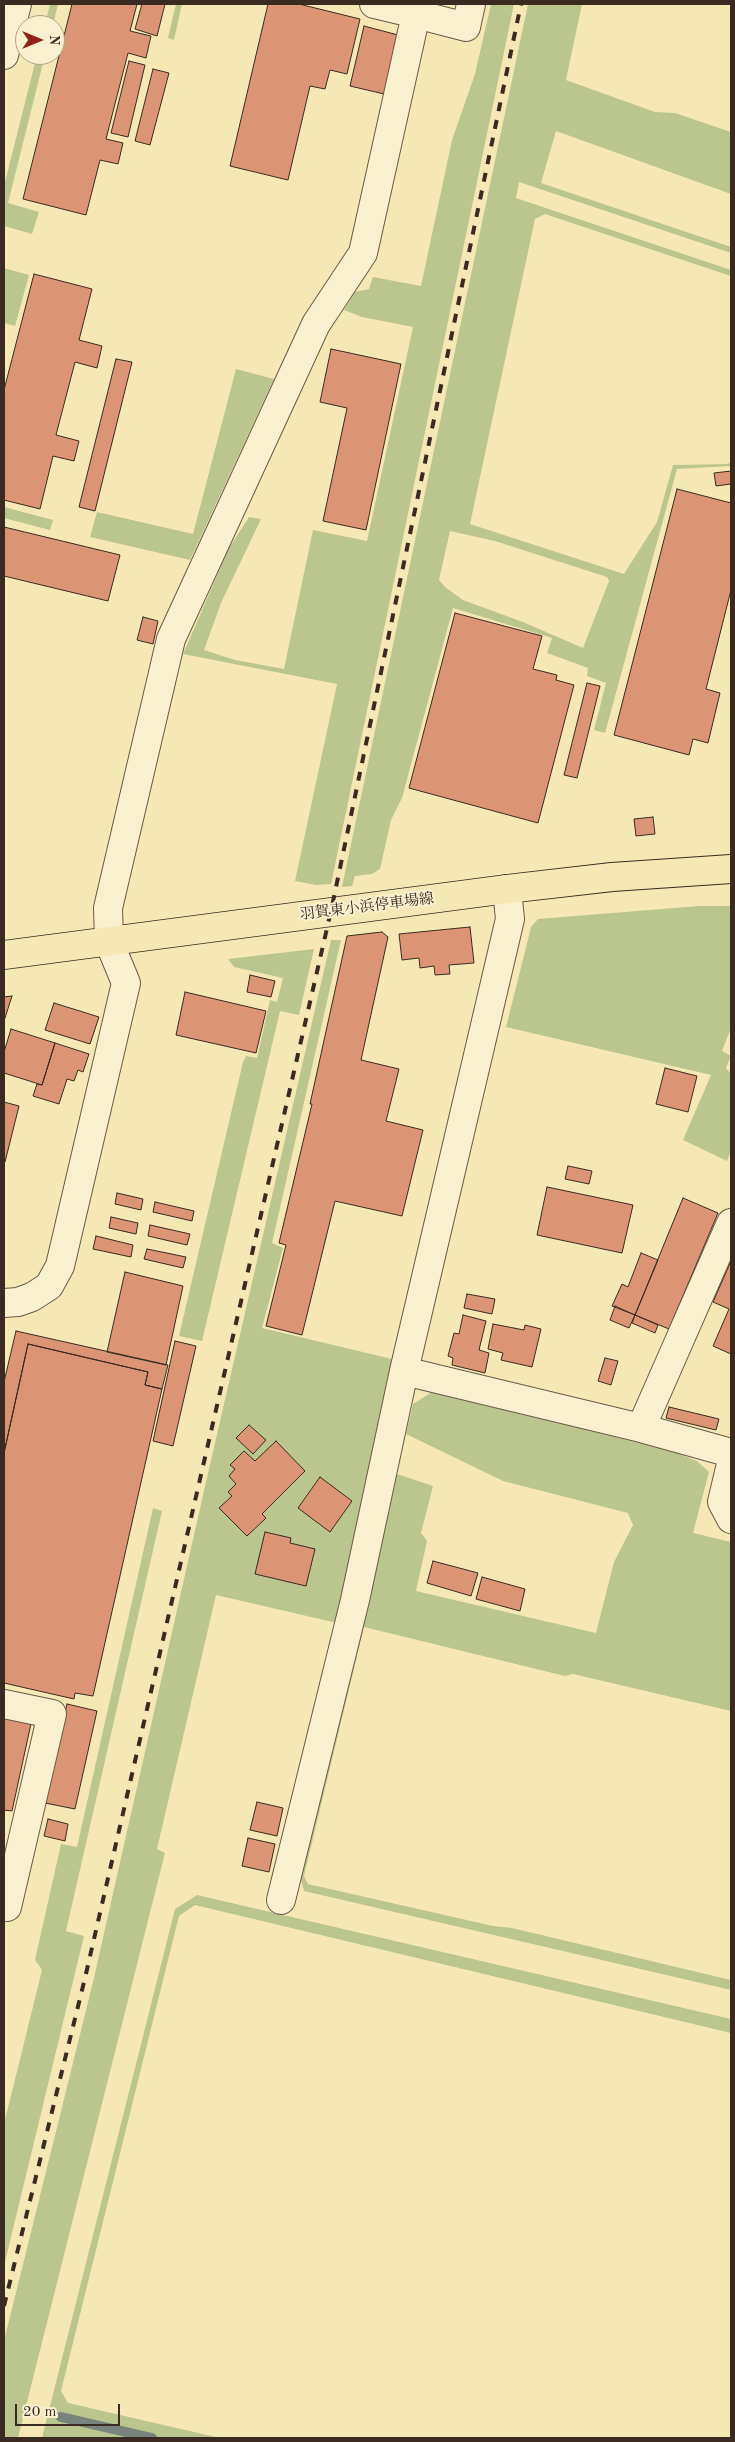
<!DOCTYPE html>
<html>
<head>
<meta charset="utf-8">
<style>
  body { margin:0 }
  #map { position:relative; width:735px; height:2442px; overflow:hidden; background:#f6e8b5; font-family:"Old Standard TT",serif }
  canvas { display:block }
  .frame { position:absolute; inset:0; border:5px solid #3a2a21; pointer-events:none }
  .north { position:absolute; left:15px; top:15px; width:50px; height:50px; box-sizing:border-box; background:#f9f0cf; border:1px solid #ada189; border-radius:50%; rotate:90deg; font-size:14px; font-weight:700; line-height:20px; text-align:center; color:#3a2a21 }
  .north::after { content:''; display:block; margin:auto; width:18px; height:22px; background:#8f2418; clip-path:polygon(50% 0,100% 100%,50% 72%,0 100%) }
  .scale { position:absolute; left:15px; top:2404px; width:105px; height:22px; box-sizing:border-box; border:2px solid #3a2a21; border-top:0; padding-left:6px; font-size:15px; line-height:18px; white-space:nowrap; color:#3a2a21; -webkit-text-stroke:4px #f9f0cf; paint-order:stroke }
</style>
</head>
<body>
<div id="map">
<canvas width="735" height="2442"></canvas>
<div class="frame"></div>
<div class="north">N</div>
<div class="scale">20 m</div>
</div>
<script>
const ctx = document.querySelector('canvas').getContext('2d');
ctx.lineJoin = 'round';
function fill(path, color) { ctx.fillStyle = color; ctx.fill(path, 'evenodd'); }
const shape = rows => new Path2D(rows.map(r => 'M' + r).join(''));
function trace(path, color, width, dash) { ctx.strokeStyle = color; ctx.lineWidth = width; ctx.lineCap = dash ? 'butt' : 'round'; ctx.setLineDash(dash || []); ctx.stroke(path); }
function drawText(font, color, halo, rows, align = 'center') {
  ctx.font = font + ' "Old Standard TT","Noto Serif JP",serif'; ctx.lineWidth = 4; ctx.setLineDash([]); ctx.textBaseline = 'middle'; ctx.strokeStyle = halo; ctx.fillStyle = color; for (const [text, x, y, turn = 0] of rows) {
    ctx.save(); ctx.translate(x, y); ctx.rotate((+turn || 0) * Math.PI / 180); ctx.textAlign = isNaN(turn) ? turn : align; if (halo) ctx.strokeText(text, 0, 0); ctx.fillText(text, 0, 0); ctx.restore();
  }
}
fill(shape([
  [50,4,58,4,53,25,45,25],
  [176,4,182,4,174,40,168,38],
  [491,4,514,4,331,884,316,885,295,881,337,684,183,654,229,548,249,517,261,519,221,603,204,650,235,660,284,669,313,530,367,541,413,327,362,317,344,310,355,292,369,289,373,277,421,286,452,140,475,74],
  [528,4,582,4,566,80,655,112,675,113,731,132,731,194,556,131,541,183,731,247,731,253,519,182,516,198,731,270,731,276,545,214,535,219,470,524,624,574,657,522,673,465,728,464,731,461,731,466,677,469,605,733,594,730,606,683,587,676,588,668,547,653,552,638,453,608,402,798,391,820,380,869,372,874,355,876,352,886,342,887],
  [450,531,495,541,607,577,609,581,583,648,523,622,463,600,445,587,439,580],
  [37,55,45,55,8,203,39,212,32,234,4,226,4,186],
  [4,268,29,275,15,326,4,323],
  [236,369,274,379,190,560,90,537,97,512,193,534],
  [4,507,53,520,50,530,4,518],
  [699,906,731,906,731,1028,722,1051,731,1056,726,1068,731,1074,731,1151,727,1161,683,1140,711,1075,506,1027,531,927,538,919],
  [331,940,341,940,272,1243,283,1248,262,1328,392,1359,337,1623,216,1595,157,1849,165,1853,18,2438,4,2438,4,2341,93,1982,203,1495],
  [314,949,299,1015,280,1011,202,1341,179,1336,243,1062,246,1056,257,1058,270,1000,277,1002,283,978,234,967,228,959],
  [432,1392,672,1451,697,1461,709,1472,693,1533,731,1542,731,1711,573,1674,565,1676,364,1627,304,1876,308,1884,493,1926,512,1928,731,1980,731,1990,304,1891,299,1873,356,1627,367,1608,397,1474,433,1486,421,1533,427,1541,416,1591,596,1633,614,1562,633,1525,628,1513,503,1481,406,1434,413,1404],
  [153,1508,162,1511,66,1931,84,1936,4,2266,4,2124,42,1970,35,1960,61,1844,77,1847],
  [197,1895,731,2019,731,2033,195,1905,179,1916,61,2391,68,2403,220,2438,42,2438,175,1909]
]), '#bbc68e');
trace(shape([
  [61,2417,152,2438]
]), '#77837b', 10);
const building = shape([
  [72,4,137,4,130,31,151,36,146,58,128,53,106,139,123,143,118,164,100,160,86,215,23,199,72,4],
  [142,4,165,4,157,36,135,29,142,4],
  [268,4,299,4,360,19,347,74,330,70,325,89,310,86,288,180,230,166,268,4],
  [364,26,398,35,384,94,350,86,364,26],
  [129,61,145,65,128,137,111,133,129,61],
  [153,69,169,73,150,145,135,141,153,69],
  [34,274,92,289,79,340,102,346,97,368,75,362,56,435,79,441,74,461,53,456,40,509,4,500,4,390,34,274],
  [331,349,401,364,366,530,323,521,347,408,320,402,331,349],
  [116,359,132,362,95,511,79,507,116,359],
  [731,471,731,484,716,486,714,473,731,471],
  [677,489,731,503,731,590,706,689,720,693,708,743,693,739,689,755,614,735,677,489],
  [4,527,120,555,108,601,4,576,4,527],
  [455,613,542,636,533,669,557,675,556,680,574,685,538,823,409,788,455,613],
  [143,617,158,621,153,644,137,640,143,617],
  [587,683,600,686,577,778,564,775,587,683],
  [653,817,655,834,636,836,634,819,653,817],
  [470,927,474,963,449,965,450,974,435,975,434,966,420,968,419,958,402,960,399,934,470,927],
  [382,932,388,937,361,1060,399,1069,386,1121,423,1130,402,1216,335,1201,302,1335,266,1326,286,1245,279,1243,312,1104,310,1104,347,936,382,932],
  [250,975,275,981,271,997,247,992,250,975],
  [185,992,266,1011,256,1053,176,1035,185,992],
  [12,996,4,1021,4,997,12,996],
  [54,1003,99,1017,90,1044,45,1030,54,1003],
  [11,1029,55,1043,42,1085,4,1073,4,1052,11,1029],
  [55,1043,89,1054,83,1072,78,1070,74,1081,67,1079,59,1104,33,1096,37,1084,42,1085,55,1043],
  [665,1068,697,1076,688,1112,656,1104,665,1068],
  [4,1102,19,1106,5,1162,4,1162,4,1102],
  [568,1166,592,1171,589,1184,565,1179,568,1166],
  [547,1187,633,1205,622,1253,537,1235,547,1187],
  [117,1193,143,1199,141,1210,115,1204,117,1193],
  [683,1198,718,1213,669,1329,635,1315,683,1198],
  [155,1202,194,1211,192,1221,153,1212,155,1202],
  [111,1217,138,1223,136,1234,109,1228,111,1217],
  [150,1225,190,1234,187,1245,148,1236,150,1225],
  [96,1236,133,1245,131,1257,93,1249,96,1236],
  [147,1249,186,1257,183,1268,144,1259,147,1249],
  [641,1253,658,1260,635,1315,612,1306,622,1284,628,1287,641,1253],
  [731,1261,731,1354,713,1346,729,1309,713,1302,731,1261],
  [125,1272,183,1286,166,1365,107,1352,125,1272],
  [467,1294,495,1299,492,1314,464,1308,467,1294],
  [615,1306,635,1315,629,1328,610,1320,615,1306],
  [463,1315,486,1321,479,1350,489,1353,485,1373,452,1365,453,1358,448,1356,454,1333,459,1334,463,1315],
  [635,1315,658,1325,655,1333,632,1323,635,1315],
  [493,1324,524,1330,525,1325,541,1329,532,1367,501,1360,503,1353,488,1349,493,1324],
  [16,1331,168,1365,162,1389,145,1385,148,1372,28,1344,4,1453,4,1382,16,1331],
  [175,1341,196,1346,173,1446,153,1441,175,1341],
  [28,1344,148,1372,145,1385,162,1389,93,1696,75,1693,74,1699,4,1683,4,1453,28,1344],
  [605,1358,618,1361,611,1385,598,1381,605,1358],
  [669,1407,719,1419,716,1430,666,1418,669,1407],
  [249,1425,266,1440,253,1454,236,1438,249,1425],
  [276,1441,305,1471,262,1514,266,1518,247,1536,219,1508,232,1496,228,1492,236,1484,229,1476,235,1469,230,1465,244,1451,255,1461,276,1441],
  [320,1477,352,1501,330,1532,298,1508,320,1477],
  [265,1532,291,1538,290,1543,315,1549,306,1586,255,1574,265,1532],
  [433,1561,478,1573,471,1596,427,1583,433,1561],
  [482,1577,525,1589,520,1611,476,1599,482,1577],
  [67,1704,97,1711,75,1809,45,1803,67,1704],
  [4,1713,32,1719,12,1811,4,1810,4,1713],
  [257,1802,283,1808,277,1836,250,1830,257,1802],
  [48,1819,68,1824,65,1841,44,1836,48,1819],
  [248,1838,275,1844,269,1872,242,1866,248,1838]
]);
fill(building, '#db9574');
trace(building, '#3a2a21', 1);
const minor = shape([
  [416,14,466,27,471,4],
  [4,55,17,4],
  [4,1303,18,1302,32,1297,49,1286,60,1266,126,983,109,942,108,908,171,639,316,324,363,253,416,14,374,4],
  [404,1371,641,1428,731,1453],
  [641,1428,731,1223],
  [731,1464,722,1502,731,1519],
  [4,1704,52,1714,7,1907],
  [281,1900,355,1600,404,1371,510,919,507,889]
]);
const major = shape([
  [4,955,507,889,612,877,731,869]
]);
trace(minor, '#695a46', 30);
trace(major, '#3a2a21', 30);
trace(minor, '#f9f0cf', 28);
trace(major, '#f6e8b5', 28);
trace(shape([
  [4,2306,85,1978,331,911,521,4]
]), '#3a2a21', 4, [9, 9]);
drawText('15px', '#3a2a21', '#f9f0cf', [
  ["羽賀東小浜停車場線",367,907,-7]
]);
</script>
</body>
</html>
